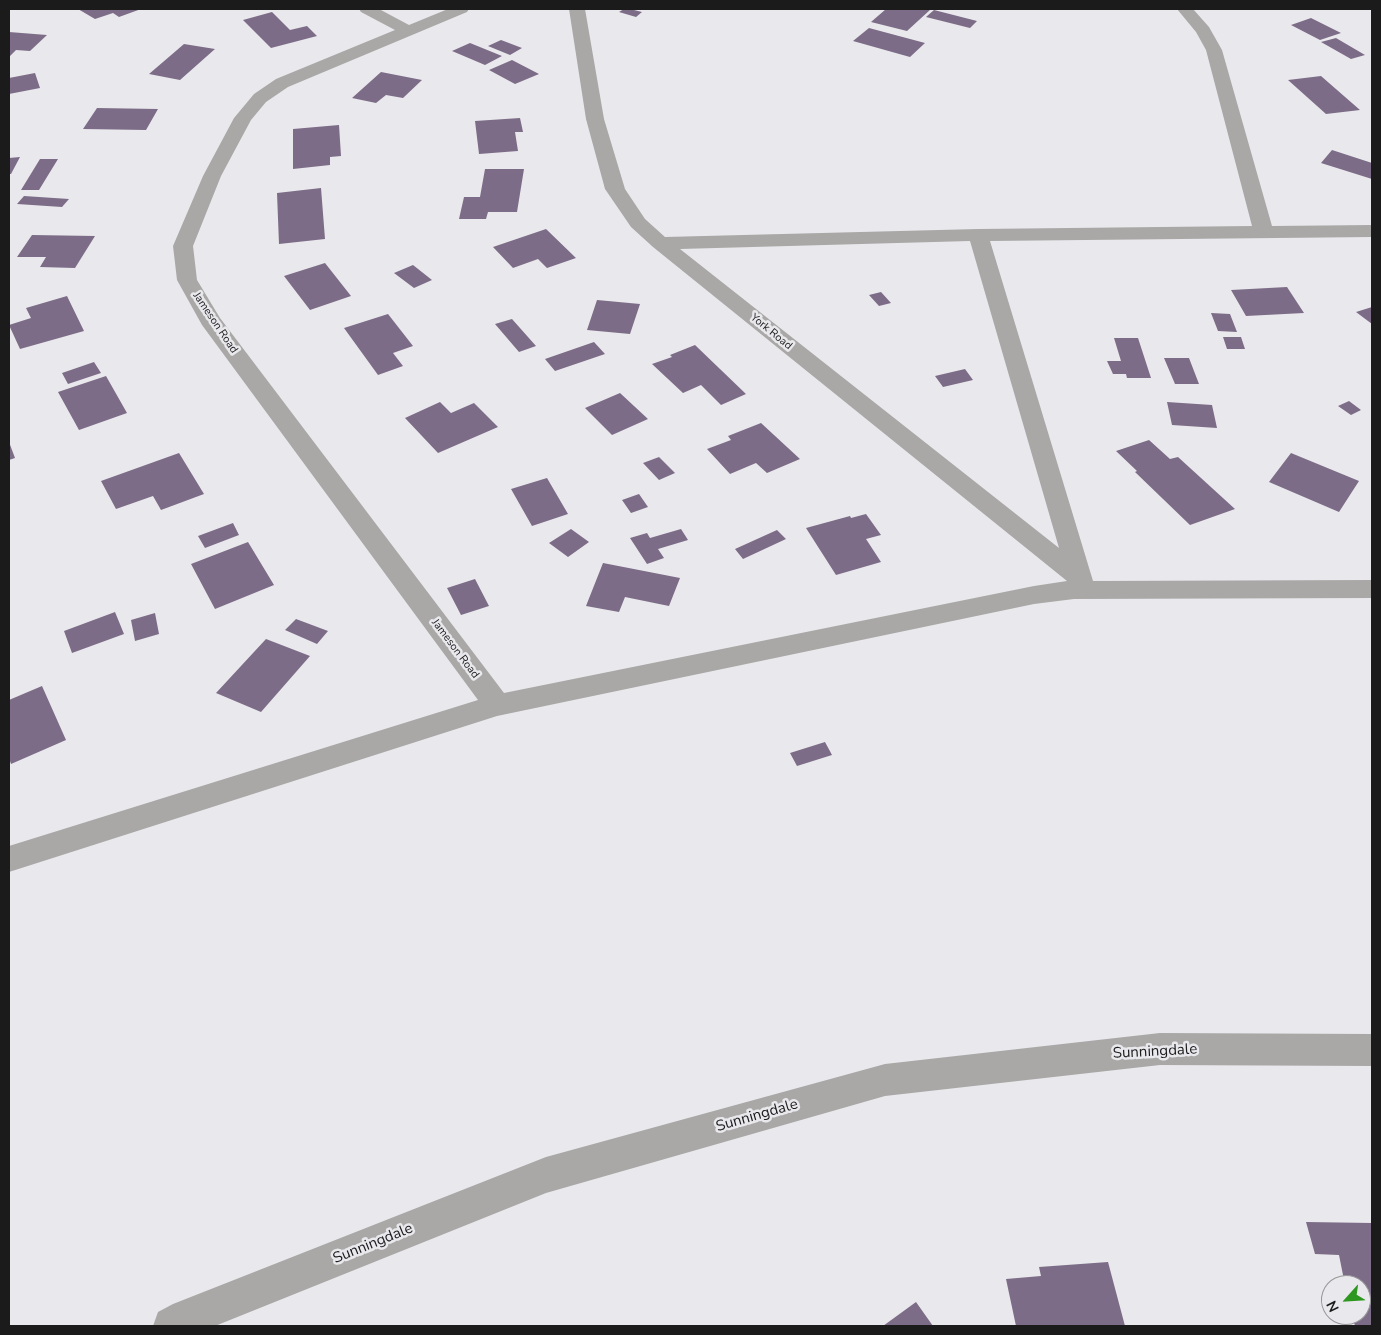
<!DOCTYPE html>
<html>
<head>
<meta charset="utf-8">
<style>
  body { margin:0 }
  #map { position:relative; width:1381px; height:1335px; overflow:hidden; background:#e9e8ec; font-family:"Nunito Sans",sans-serif }
  canvas { display:block }
  .frame { position:absolute; inset:0; border:10px solid #1b1b1c; pointer-events:none }
  .north { position:absolute; left:1321px; top:1275px; width:50px; height:50px; box-sizing:border-box; background:#e9e8ec; border:1px solid #979699; border-radius:50%; rotate:244deg; font-size:14px; font-weight:700; line-height:20px; text-align:center; color:#1b1b1c }
  .north::after { content:''; display:block; margin:auto; width:18px; height:22px; background:#2d9720; clip-path:polygon(50% 0,100% 100%,50% 72%,0 100%) }
</style>
</head>
<body>
<div id="map">
<canvas width="1381" height="1335"></canvas>
<div class="frame"></div>
<div class="north">N</div>
</div>
<script>
const ctx = document.querySelector('canvas').getContext('2d');
ctx.lineJoin = 'round';
function fill(path, color) { ctx.fillStyle = color; ctx.fill(path, 'evenodd'); }
const shape = rows => new Path2D(rows.map(r => 'M' + r).join(''));
function drawText(font, color, halo, rows, align = 'center') {
  ctx.font = font + ' "Nunito Sans",sans-serif'; ctx.lineWidth = 5; ctx.setLineDash([]); ctx.textBaseline = 'middle'; ctx.strokeStyle = halo; ctx.fillStyle = color; for (const [text, x, y, turn = 0] of rows) {
    ctx.save(); ctx.translate(x, y); ctx.rotate((+turn || 0) * Math.PI / 180); ctx.textAlign = isNaN(turn) ? turn : align; if (halo) ctx.strokeText(text, 0, 0); ctx.fillText(text, 0, 0); ctx.restore();
  }
}
fill(shape([
  [78,9,141,9,119,17,113,13,95,19],
  [624,9,630,9,642,12,636,17,619,12],
  [886,9,931,9,907,31,871,22],
  [934,10,977,21,970,28,926,17],
  [272,12,290,30,307,26,317,36,271,48,243,20],
  [1311,18,1341,33,1320,40,1291,25],
  [869,28,925,43,910,57,853,41],
  [9,32,47,35,30,51,16,50,9,57],
  [1336,38,1365,55,1351,59,1321,42],
  [501,40,522,48,510,55,488,46],
  [470,43,502,56,485,65,452,51],
  [184,44,215,49,180,80,149,74],
  [512,60,539,74,515,84,489,70],
  [381,72,422,80,403,98,386,95,376,103,352,98],
  [35,73,40,88,9,94,9,78],
  [1321,76,1360,110,1326,114,1288,80],
  [97,108,158,109,146,130,83,129],
  [520,118,523,132,515,132,518,151,479,154,475,121],
  [339,125,341,156,330,157,330,165,293,169,293,129],
  [1332,150,1372,163,1372,179,1321,163],
  [20,157,11,174,9,174,9,158],
  [40,159,58,159,39,190,21,190],
  [485,169,524,169,517,212,488,212,486,219,459,219,464,197,480,197],
  [321,188,325,239,279,244,277,193],
  [24,196,69,199,62,207,17,204],
  [546,229,576,258,547,268,538,259,513,268,493,247],
  [32,235,95,236,75,268,40,267,46,257,17,257],
  [325,263,351,296,310,310,284,276],
  [413,265,432,280,414,288,394,273],
  [1287,287,1304,313,1246,316,1231,290],
  [881,292,891,303,879,306,869,295],
  [67,296,84,331,20,349,9,325,31,318,26,308],
  [597,300,640,304,630,334,587,330],
  [1372,307,1372,324,1356,312],
  [1211,313,1230,314,1237,332,1218,331],
  [388,314,413,346,393,353,403,366,378,375,344,328],
  [512,319,536,346,519,352,495,324],
  [1223,337,1241,337,1245,349,1227,349],
  [1114,338,1138,338,1151,378,1127,378,1126,374,1113,374,1107,361,1121,361],
  [594,342,605,354,555,371,545,359],
  [695,345,746,394,721,405,701,385,683,393,652,364,672,357,670,355],
  [1164,358,1189,358,1199,384,1175,384],
  [94,362,101,373,68,384,62,373],
  [965,369,973,380,943,387,935,376],
  [106,376,127,413,79,430,58,392],
  [620,393,648,419,612,435,585,408],
  [1349,401,1361,410,1351,415,1338,406],
  [440,402,451,413,474,403,498,427,438,453,405,418],
  [1167,402,1212,405,1217,428,1172,425],
  [761,423,800,459,767,473,756,463,730,474,707,449,731,440,728,436],
  [1149,440,1170,459,1178,457,1235,509,1190,525,1135,472,1137,471,1116,451],
  [9,442,15,458,9,460],
  [179,453,204,494,161,510,153,496,116,509,101,481],
  [1291,453,1359,481,1339,512,1269,482],
  [659,457,675,473,659,480,643,463],
  [547,478,568,514,532,526,511,489],
  [639,494,648,507,631,513,622,500],
  [866,514,881,535,866,539,881,562,836,575,806,528,850,516,851,518],
  [233,523,239,535,205,548,198,536],
  [571,529,589,542,568,557,549,543],
  [681,529,688,540,658,549,664,558,647,564,630,538,647,533,650,538],
  [777,530,786,539,743,559,735,549],
  [248,542,274,585,215,609,191,564],
  [603,563,680,578,669,606,625,597,619,612,586,606],
  [475,579,489,606,461,615,447,588],
  [115,612,124,634,72,653,64,631],
  [155,613,159,634,135,641,131,620],
  [296,619,328,631,317,644,285,630],
  [266,639,310,656,261,712,216,693],
  [42,686,66,740,11,764,9,758,9,700],
  [825,742,832,755,797,766,790,753],
  [1306,1222,1372,1223,1372,1326,1355,1326,1352,1315,1361,1315,1361,1285,1345,1285,1339,1255,1315,1254],
  [1108,1262,1125,1326,1016,1326,1006,1279,1041,1276,1039,1267],
  [916,1302,933,1326,883,1326]
]), '#7c6c87');
fill(shape([
  [359,9,379,9,409,25,448,9,469,9,467,12,288,87,266,102,251,120,221,176,193,246,197,280,220,318,504,693,1034,586,1067,581,653,247,631,227,605,189,586,119,569,9,585,9,604,119,625,189,645,219,665,237,978,229,1252,226,1206,50,1196,32,1177,9,1193,9,1209,27,1222,50,1272,226,1372,225,1372,237,990,241,1093,581,1372,580,1372,598,1074,599,1034,604,497,716,9,872,9,846,478,700,202,325,177,280,173,246,203,176,234,118,254,94,276,79,395,30,361,12,359,9],
  [970,241,1059,548,680,249,970,241],
  [1160,1033,1372,1034,1372,1066,1160,1065,885,1096,546,1193,215,1326,153,1326,158,1312,173,1304,546,1157,885,1064,1160,1033]
]), '#a9a8a7');
drawText('11px', '#1b1b1c', '#e9e8ec', [
  ["Jameson Road",215,323,56],
  ["York Road",771,332,39],
  ["Jameson Road",455,649,53]
]);
drawText('15px', '#1b1b1c', '#e9e8ec', [
  ["Sunningdale",1155,1052,-3],
  ["Sunningdale",757,1116,-16],
  ["Sunningdale",373,1244,-22]
]);
</script>
</body>
</html>
